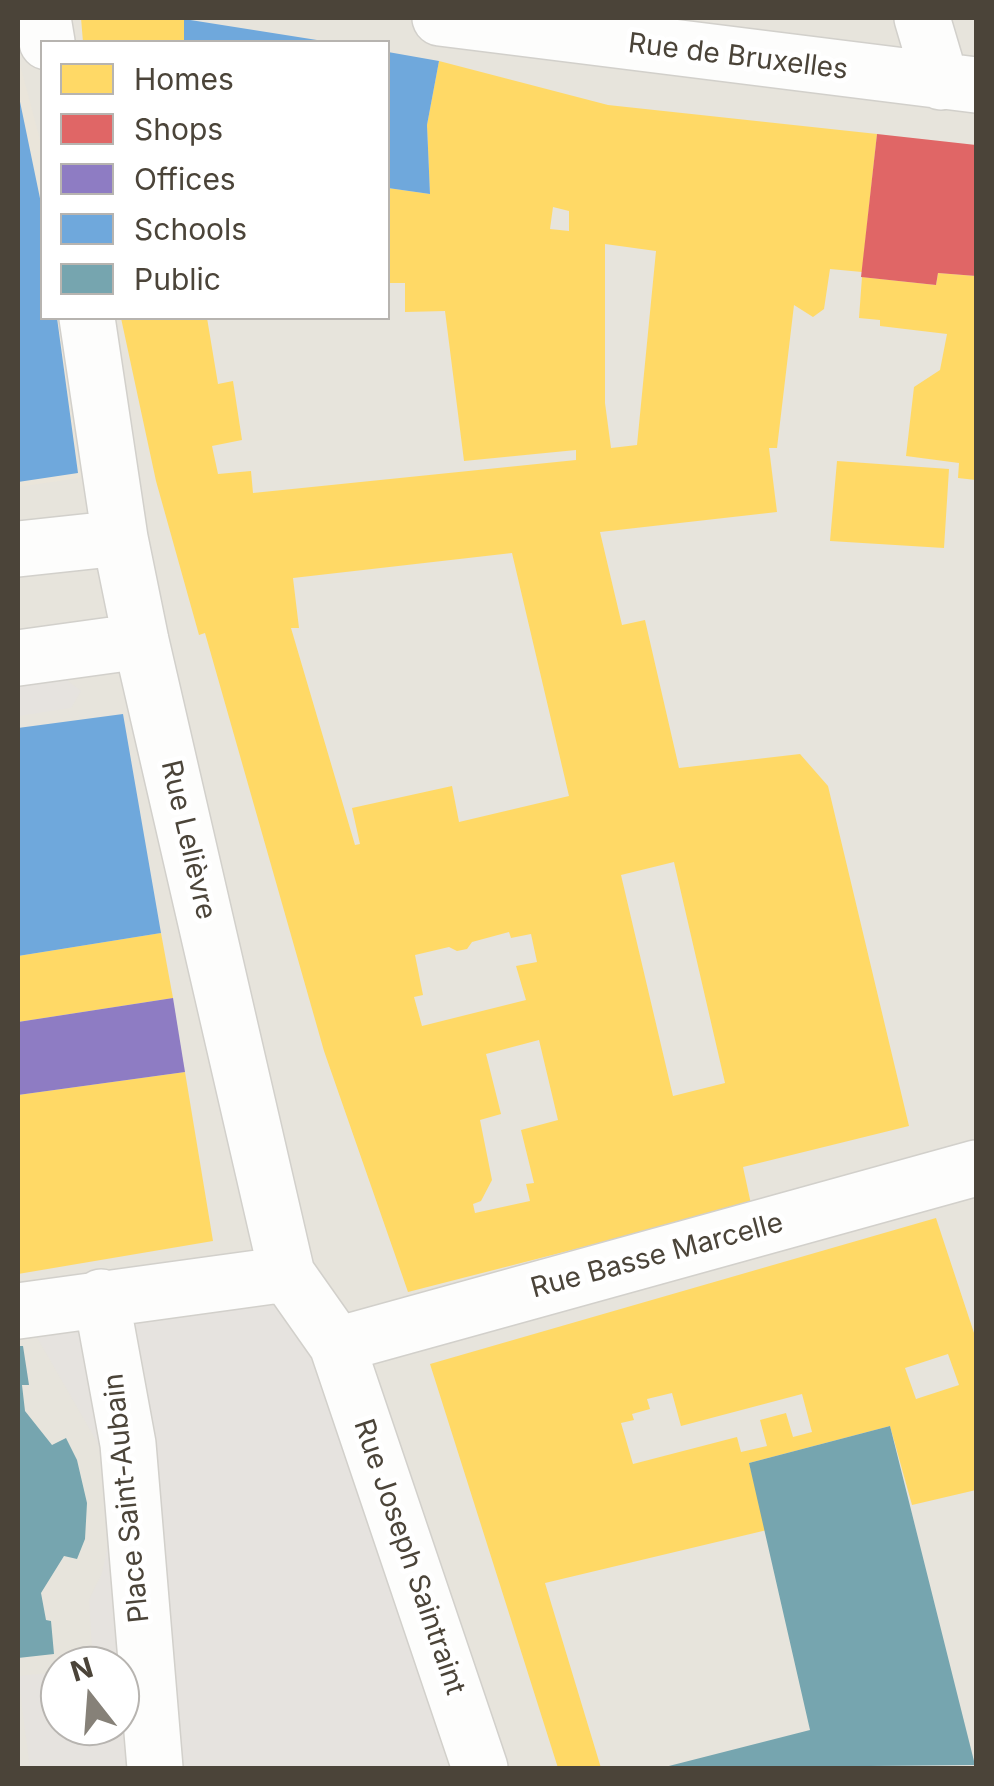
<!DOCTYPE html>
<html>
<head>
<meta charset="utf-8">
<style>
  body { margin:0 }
  #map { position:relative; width:994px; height:1786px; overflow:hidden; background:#f4f2ee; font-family:Inter,sans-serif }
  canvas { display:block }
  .frame { position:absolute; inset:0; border:20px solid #4b4439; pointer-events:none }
  .legend { position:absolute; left:40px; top:40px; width:350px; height:280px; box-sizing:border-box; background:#fff; border:2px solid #b7b4b0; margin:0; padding:12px 18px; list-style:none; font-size:30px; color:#4b4439 }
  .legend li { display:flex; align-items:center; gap:20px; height:50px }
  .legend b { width:50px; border:2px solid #b7b4b0 }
  .north { position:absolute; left:40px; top:1646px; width:100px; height:100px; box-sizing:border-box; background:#fff; border:2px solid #b7b4b0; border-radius:50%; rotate:343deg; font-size:28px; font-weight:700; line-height:40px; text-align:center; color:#4b4439 }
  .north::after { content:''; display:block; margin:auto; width:35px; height:45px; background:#868178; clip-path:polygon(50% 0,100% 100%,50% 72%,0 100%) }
</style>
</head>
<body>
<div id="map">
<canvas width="994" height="1786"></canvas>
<div class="frame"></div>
<ul class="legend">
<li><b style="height:28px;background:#ffd966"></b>Homes</li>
<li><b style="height:28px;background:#e06666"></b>Shops</li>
<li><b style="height:28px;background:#8e7cc3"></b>Offices</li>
<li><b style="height:28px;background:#6fa8dc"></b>Schools</li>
<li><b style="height:28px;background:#76a5af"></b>Public</li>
</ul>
<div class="north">N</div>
</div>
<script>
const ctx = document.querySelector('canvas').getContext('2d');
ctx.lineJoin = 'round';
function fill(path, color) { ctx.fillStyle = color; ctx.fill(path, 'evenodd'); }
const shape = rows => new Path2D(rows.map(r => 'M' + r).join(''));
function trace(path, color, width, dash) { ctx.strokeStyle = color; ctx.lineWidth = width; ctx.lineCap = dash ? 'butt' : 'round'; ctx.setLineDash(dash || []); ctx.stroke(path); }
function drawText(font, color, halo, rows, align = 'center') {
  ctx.font = font + ' Inter,sans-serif'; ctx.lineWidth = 10; ctx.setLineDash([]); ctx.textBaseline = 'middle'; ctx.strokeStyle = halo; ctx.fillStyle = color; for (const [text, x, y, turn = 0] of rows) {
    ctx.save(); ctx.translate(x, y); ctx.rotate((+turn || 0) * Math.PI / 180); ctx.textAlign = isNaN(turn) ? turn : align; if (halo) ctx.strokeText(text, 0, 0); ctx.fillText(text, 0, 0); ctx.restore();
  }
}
fill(shape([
  [18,18,976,18,976,1768,18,1768],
  [42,42,388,42,388,318,42,318],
  [60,1666,120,1666,120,1726,60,1726]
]), '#e7e4dc');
fill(shape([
  [18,57,42,147,42,318,70,318,85,477,18,487]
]), '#eae5da');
fill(shape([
  [18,673,59,674,81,691,71,708,18,716],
  [289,1302,332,1396,449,1768,30,1768,18,1676,60,1672,60,1726,120,1726,120,1666,93,1666,89,1600,102,1573,110,1536,104,1454,34,1332]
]), '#e6e3df');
fill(shape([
  [81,18,184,19,184,42,83,42],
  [439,61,608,105,877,134,862,272,830,269,824,309,813,317,794,305,777,448,769,448,777,512,600,532,622,625,645,620,679,768,800,754,828,786,909,1126,743,1167,751,1204,408,1292,324,1051,205,633,199,635,156,481,121,318,207,318,218,384,233,381,242,440,212,446,218,474,251,471,253,493,576,460,576,450,464,461,445,311,405,312,405,283,388,283,388,188,430,194,427,125],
  [553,207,569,211,569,231,550,229],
  [605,244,656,251,637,445,611,448,605,403],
  [512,553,569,796,459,822,452,786,352,808,360,844,355,845,291,628,299,628,293,578],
  [674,862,725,1083,673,1096,621,875],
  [509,932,511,938,531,934,537,962,516,966,526,1000,422,1026,414,997,423,995,415,955,449,947,457,951,467,949,472,942],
  [539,1040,558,1120,521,1130,534,1183,526,1184,530,1201,475,1213,473,1204,481,1201,492,1180,480,1120,501,1114,486,1054],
  [938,273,976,276,976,480,958,478,959,463,906,456,914,387,940,370,947,334,880,326,880,320,859,318,862,277,936,285],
  [837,461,949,469,944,548,830,541],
  [161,933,173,998,18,1022,18,956],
  [185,1072,213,1241,18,1274,18,1095],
  [936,1218,976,1339,976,1490,912,1505,890,1426,749,1463,767,1530,545,1583,601,1768,558,1768,430,1364],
  [948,1354,959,1385,916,1399,905,1368],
  [672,1393,681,1426,802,1394,812,1432,793,1437,786,1413,760,1420,767,1446,741,1452,737,1437,633,1464,621,1423,634,1420,632,1414,650,1409,647,1399]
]), '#ffd966');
fill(shape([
  [877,134,976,145,976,276,938,273,936,285,861,277]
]), '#e06666');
fill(shape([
  [173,998,185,1072,18,1095,18,1022]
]), '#8e7cc3');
fill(shape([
  [184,19,317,40,317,42,184,42],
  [388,52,439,61,427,125,430,194,388,188],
  [18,92,42,208,42,318,57,318,78,473,18,482],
  [123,714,161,933,18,956,18,728]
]), '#6fa8dc');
fill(shape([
  [18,1346,23,1346,29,1385,22,1385,25,1411,52,1445,66,1438,77,1460,87,1503,85,1539,77,1559,64,1556,41,1593,46,1620,51,1621,54,1654,18,1658],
  [890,1426,975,1765,661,1768,810,1730,749,1463]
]), '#76a5af');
const minor = shape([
  [43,18,47,42],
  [440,18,976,85],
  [922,18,941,82],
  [87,318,120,538,141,641,287,1274,337,1345,480,1768],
  [18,549,120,538],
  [18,658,141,641],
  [101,1297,128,1444,155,1768],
  [18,1311,287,1274],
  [337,1345,976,1168]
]);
trace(minor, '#d2d0cb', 58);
trace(minor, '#fdfdfc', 55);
drawText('28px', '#4b4439', '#fff', [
  ["Rue de Bruxelles",738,57,7],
  ["Rue Lelièvre",188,840,77],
  ["Rue Basse Marcelle",657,1256,-15],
  ["Place Saint-Aubain",127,1498,-96],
  ["Rue Joseph Saintraint",409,1557,71]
]);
</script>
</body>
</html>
